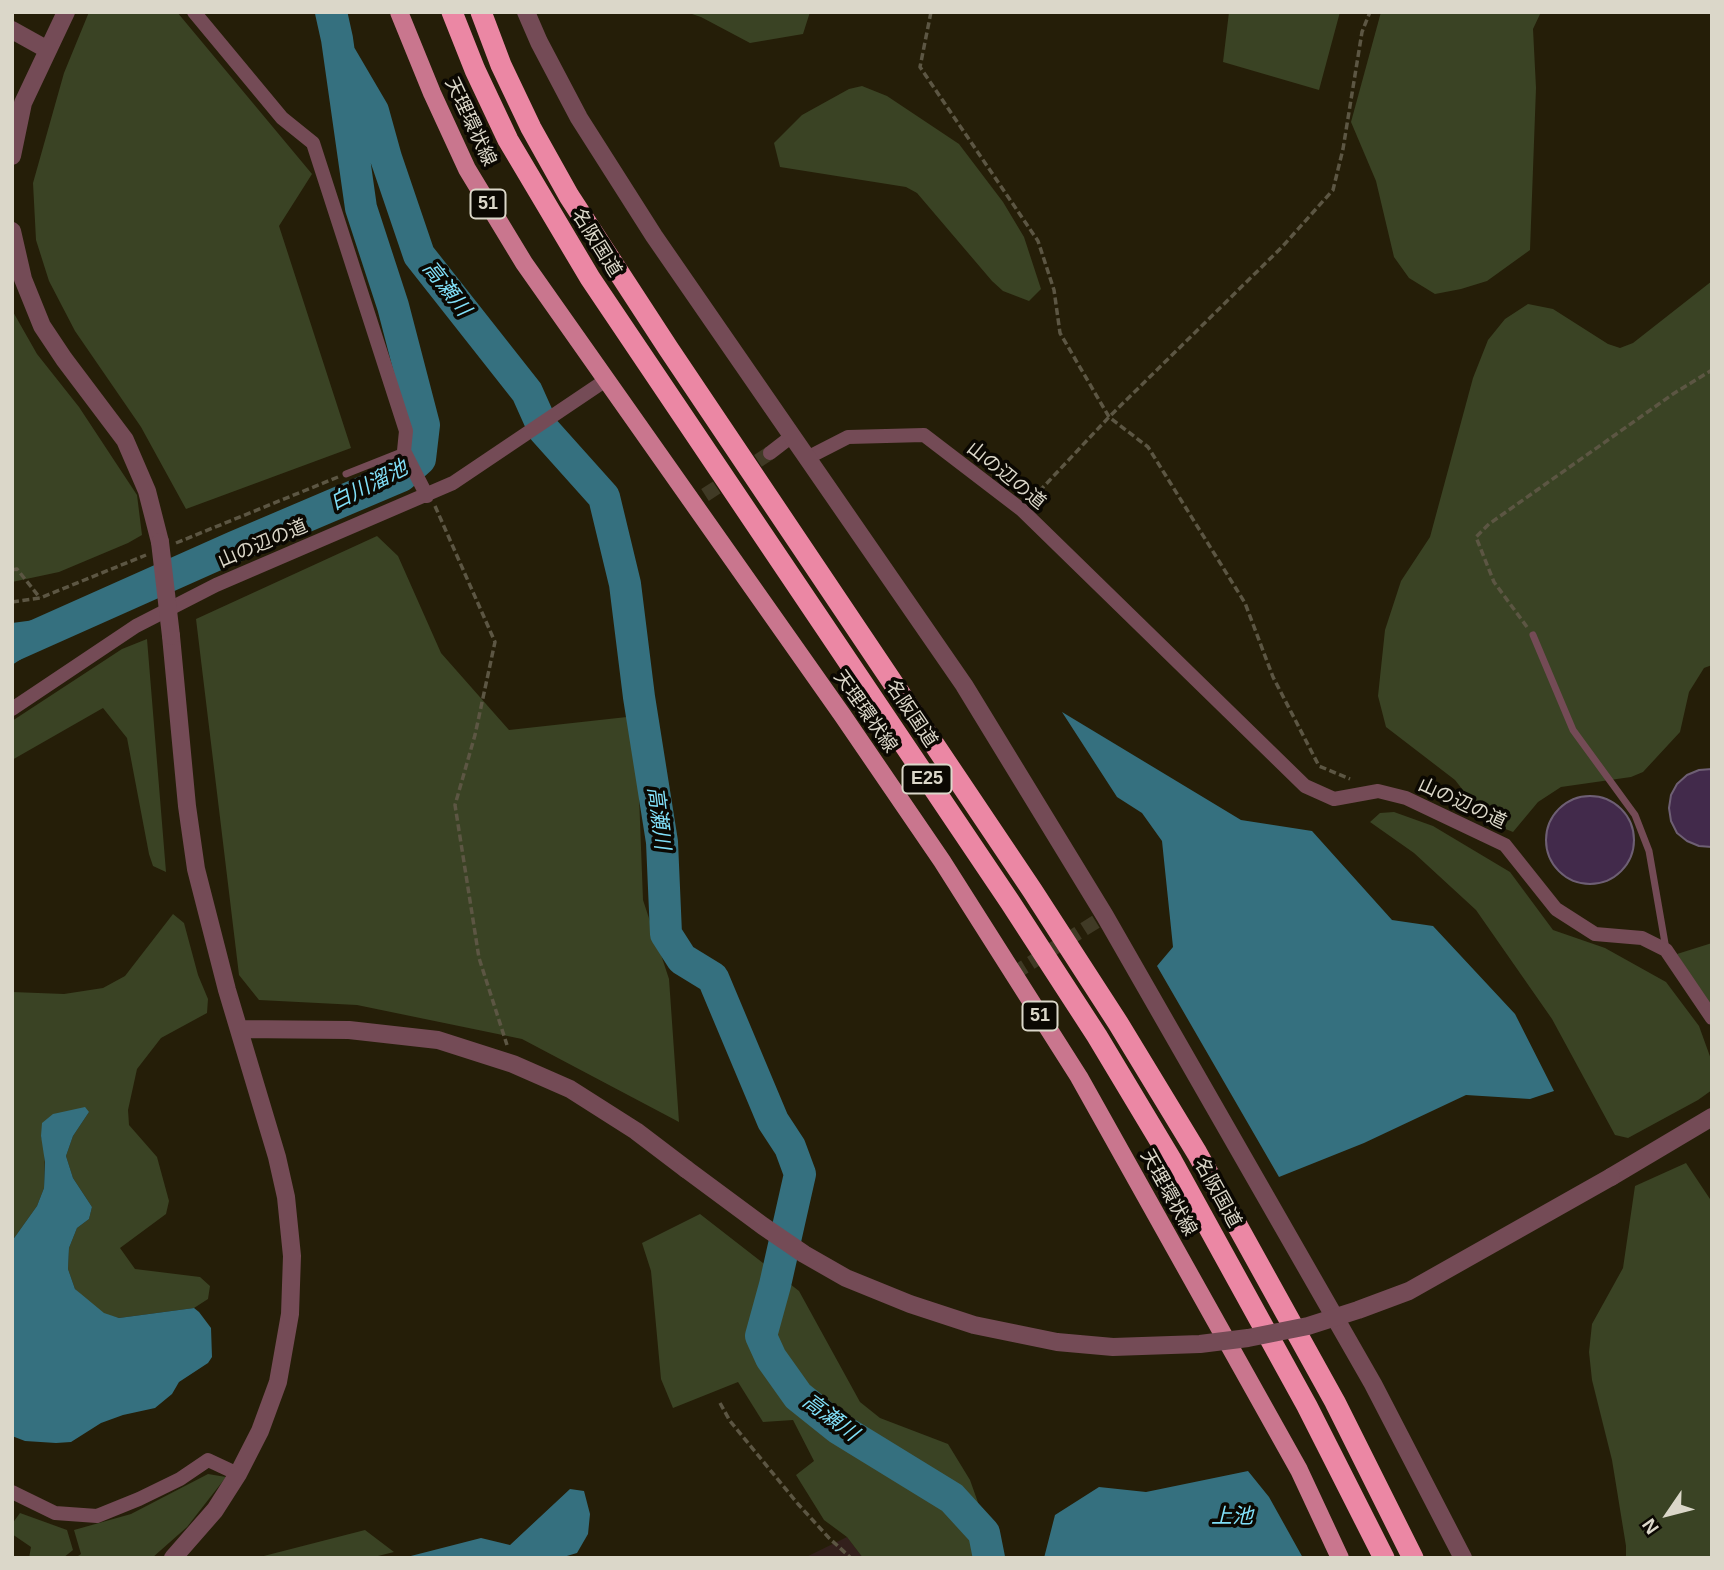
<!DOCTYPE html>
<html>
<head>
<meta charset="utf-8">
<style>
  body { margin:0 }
  #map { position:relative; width:1724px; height:1570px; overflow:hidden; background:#251e08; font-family:Helvetica,sans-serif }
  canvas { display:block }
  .frame { position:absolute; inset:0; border:14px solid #dbd7c9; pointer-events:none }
  .north { position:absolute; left:1633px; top:1479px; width:70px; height:70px; -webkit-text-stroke:5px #0b0802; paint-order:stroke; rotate:235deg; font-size:19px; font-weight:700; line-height:28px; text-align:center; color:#dbd7c9 }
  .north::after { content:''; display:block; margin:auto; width:24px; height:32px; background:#dbd7c9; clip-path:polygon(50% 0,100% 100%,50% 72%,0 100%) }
</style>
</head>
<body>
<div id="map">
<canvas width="1724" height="1570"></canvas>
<div class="frame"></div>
<div class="north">N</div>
</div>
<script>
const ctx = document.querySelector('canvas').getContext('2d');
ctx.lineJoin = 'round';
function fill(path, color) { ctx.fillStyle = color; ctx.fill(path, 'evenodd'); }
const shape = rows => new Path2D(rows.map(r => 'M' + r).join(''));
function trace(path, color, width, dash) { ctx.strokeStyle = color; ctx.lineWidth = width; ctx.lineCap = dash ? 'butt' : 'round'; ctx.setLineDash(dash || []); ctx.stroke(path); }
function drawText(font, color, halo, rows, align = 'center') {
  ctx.font = font + ' Helvetica,"Noto Sans JP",sans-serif'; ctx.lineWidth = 7; ctx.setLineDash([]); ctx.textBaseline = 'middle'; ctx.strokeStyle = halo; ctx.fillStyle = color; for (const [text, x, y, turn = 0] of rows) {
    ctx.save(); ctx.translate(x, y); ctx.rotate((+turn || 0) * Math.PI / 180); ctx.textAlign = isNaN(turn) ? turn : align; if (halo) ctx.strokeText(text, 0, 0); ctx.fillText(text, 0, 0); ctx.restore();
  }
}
fill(shape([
  [847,1537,863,1558,804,1558]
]), '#33201c');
fill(shape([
  [89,12,177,12,312,174,279,226,351,448,186,509,141,427,75,331,49,281,36,240,33,183,64,73],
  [686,12,810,12,803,34,750,43,701,17],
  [1229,12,1340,12,1319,90,1223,62],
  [1381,12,1541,12,1533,29,1536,88,1530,250,1487,281,1461,289,1435,294,1409,278,1394,257,1376,181,1351,122],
  [862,86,887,96,959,144,1003,202,1024,237,1041,289,1029,301,1003,291,992,281,917,193,906,187,780,167,774,143,802,115,849,89],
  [1712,281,1712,665,1704,668,1689,692,1680,732,1643,772,1631,777,1561,787,1538,802,1513,832,1488,822,1455,780,1386,727,1378,696,1385,630,1401,581,1430,537,1473,378,1488,340,1505,319,1528,304,1553,309,1608,344,1620,348,1633,343],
  [12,310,37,354,79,407,137,495,142,535,128,543,59,572,12,582],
  [377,536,398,556,441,653,509,730,636,716,643,900,669,979,679,1122,522,1039,357,1005,259,1000,239,975,196,619],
  [147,639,166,872,153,866,149,854,127,738,103,708,12,760,12,721,122,649],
  [1394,812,1433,826,1510,872,1553,930,1605,948,1666,982,1699,1026,1712,1062,1712,1090,1698,1100,1628,1138,1615,1135,1552,1019,1476,910,1414,853,1370,822,1380,813],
  [173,914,184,923,198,975,208,999,207,1013,161,1038,137,1069,128,1110,129,1125,157,1157,169,1201,166,1214,120,1248,135,1269,200,1277,210,1286,208,1299,194,1308,119,1318,104,1314,86,1300,75,1289,68,1269,69,1248,77,1228,89,1219,92,1207,73,1178,66,1156,73,1136,89,1112,41,1136,45,1148,44,1188,37,1206,12,1241,12,992,64,994,103,988,125,976],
  [1712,943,1712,1009,1677,954],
  [1686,1163,1712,1202,1712,1558,1626,1558,1626,1546,1612,1460,1592,1380,1589,1352,1592,1324,1623,1268,1635,1186],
  [700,1214,799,1291,860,1402,880,1418,948,1444,970,1480,986,1525,991,1558,863,1558,847,1537,824,1520,796,1475,814,1461,793,1420,763,1422,738,1382,673,1408,661,1379,651,1271,642,1243],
  [208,1474,226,1477,187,1527,152,1558,75,1558,81,1554,74,1530,131,1514],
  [20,1513,67,1530,73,1550,63,1558,29,1558,31,1547,12,1534,12,1524],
  [365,1530,394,1552,370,1558,256,1558]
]), '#3a4324');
fill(shape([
  [65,616,70,627,12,665,12,623],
  [1062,712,1241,820,1312,831,1392,920,1433,926,1515,1014,1554,1091,1530,1099,1466,1095,1364,1143,1279,1177,1157,966,1173,947,1162,841,1142,813,1117,797],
  [85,1107,89,1112,73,1136,66,1156,73,1178,92,1207,89,1219,77,1228,69,1248,68,1269,75,1289,104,1313,119,1318,194,1308,199,1312,211,1328,212,1357,208,1363,179,1382,172,1394,155,1408,123,1415,101,1423,71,1442,56,1443,25,1441,12,1436,12,1241,37,1206,44,1188,45,1162,41,1136,42,1123,53,1114],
  [1248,1471,1269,1497,1303,1558,1044,1558,1055,1515,1099,1487,1146,1492],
  [570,1489,584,1491,590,1514,588,1534,577,1553,560,1558,403,1558,481,1538,510,1545]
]), '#35707f');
trace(shape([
  [339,53,373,111,386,158,419,255,527,392,544,430,604,497,625,584,639,697,662,842,666,934,682,959,713,978,773,1121,790,1147,800,1174,775,1285,761,1336,771,1358,798,1396,838,1428,952,1498,984,1533,989,1558],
  [12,646,234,547,401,476,420,459,424,425,393,306,361,208,337,39,331,12]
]), '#35707f', 32);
const building = shape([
  [1712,769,1712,847,1699,846,1687,841,1677,833,1671,821,1669,808,1671,795,1677,784,1687,775,1699,770,1712,769],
  '1546 840a44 44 0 1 1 88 0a44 44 0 1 1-88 0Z'
]);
fill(building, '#422a4b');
trace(building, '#6e5f74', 2);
trace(shape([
  [705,495,770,453],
  [1013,974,1105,916]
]), '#403a25', 14, [14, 7]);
trace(shape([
  [931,12,920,67,1038,241,1054,290,1060,333,1109,417,1148,447,1245,603,1273,677,1319,766,1350,779],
  [1032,499,1109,417,1282,247,1333,190,1343,149,1362,32,1370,12],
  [435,506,495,642,475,735,455,805,479,958,507,1045],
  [176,543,338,477],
  [12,570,17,569,40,598],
  [12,602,40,598,146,555],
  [1527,627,1494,582,1476,537,1489,524,1673,394,1712,370],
  [720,1403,730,1421,798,1504,829,1538,851,1558]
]), '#5c5643', 3.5, [7, 3.5]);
trace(shape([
  [346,474,404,451],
  [1533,635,1573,730,1635,815,1649,851,1666,949]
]), '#744b56', 7);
trace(shape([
  [194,12,282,118,313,143,406,431,404,451,427,496],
  [770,453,792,436],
  [807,458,848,437,924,435,1022,510,1305,786,1334,799,1378,791,1406,798,1505,845,1556,909,1595,934,1642,938,1666,950,1712,1018],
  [12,709,136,626,216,585,453,483,606,380],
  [12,1492,55,1513,97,1516,139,1499,180,1479,208,1460,238,1474]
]), '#744b56', 14);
trace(shape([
  [526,12,539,42,579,118,654,236,964,685,1105,916,1373,1384,1463,1558],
  [12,30,48,50],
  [12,156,23,103,66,12],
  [12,231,23,279,42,326,64,359,125,440,147,491,160,542],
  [171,636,187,806,196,869,227,990,277,1157,286,1197,292,1256,290,1314,278,1382,260,1431,238,1474,215,1510,173,1558],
  [239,1029,349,1030,438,1040,513,1064,570,1089,636,1131,686,1169],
  [1611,1177,1712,1117]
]), '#744b56', 18);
trace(shape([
  [399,12,432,93,467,169,524,263,843,716,942,861,1079,1077,1299,1470,1340,1558]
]), '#c9768e', 18);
trace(shape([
  [452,12,475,70,508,140,590,278,1010,902,1097,1036,1172,1161,1307,1406,1384,1558],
  [481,12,501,65,531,128,569,196,668,348,1032,890,1118,1023,1197,1153,1335,1402,1413,1558]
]), '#eb87a4', 21);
trace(shape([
  [160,542,171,636],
  [686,1169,763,1226,804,1254,846,1278,910,1304,974,1325,1057,1342,1113,1347,1200,1344,1248,1338,1308,1326,1358,1310,1409,1291,1611,1177]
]), '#744b56', 18);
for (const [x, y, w] of [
  [488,204,35],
  [927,779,49],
  [1040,1016,35]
]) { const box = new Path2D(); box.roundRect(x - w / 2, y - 14.5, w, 29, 5); ctx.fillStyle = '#0b0802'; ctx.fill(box); trace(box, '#dbd7c9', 2); }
drawText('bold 18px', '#dbd7c9', null, [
  ["51",488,204],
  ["E25",927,779],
  ["51",1040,1016]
]);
drawText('19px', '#dbd7c9', '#0b0802', [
  ["天理環状線",470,122,65],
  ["名阪国道",596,243,58],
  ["山の辺の道",1006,476,39],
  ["山の辺の道",263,544,-23],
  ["天理環状線",865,712,55],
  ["名阪国道",911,714,56],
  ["山の辺の道",1462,804,25],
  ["天理環状線",1168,1193,61],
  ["名阪国道",1217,1193,61]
]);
drawText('italic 21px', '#81dff8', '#0b0802', [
  ["高瀬川",446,289,52],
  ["白川溜池",369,486,-27],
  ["高瀬川",658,818,83],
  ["高瀬川",830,1418,37],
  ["上池",1232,1517]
]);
</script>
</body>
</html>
